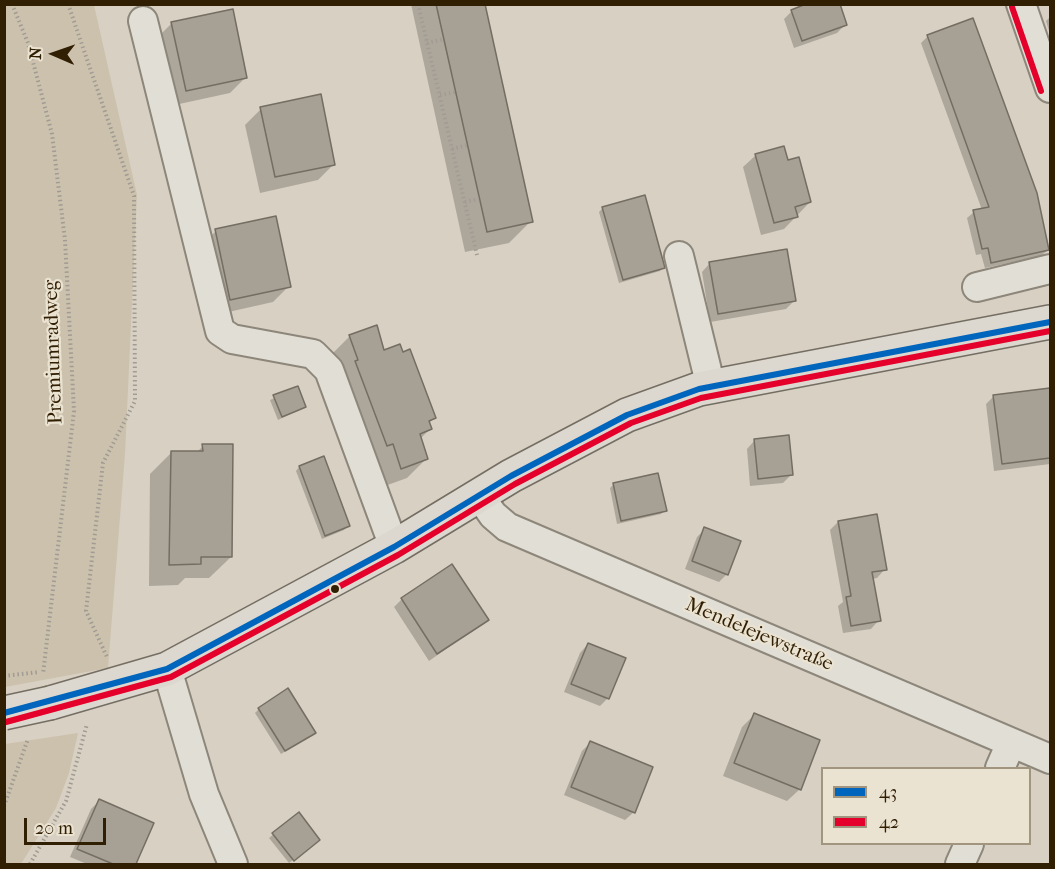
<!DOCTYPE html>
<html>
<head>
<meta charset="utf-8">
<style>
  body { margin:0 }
  #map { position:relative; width:1055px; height:869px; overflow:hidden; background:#d8d0c2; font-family:"IM FELL French Canon",serif }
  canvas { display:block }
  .frame { position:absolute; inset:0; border:6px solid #311f04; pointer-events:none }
  .legend { position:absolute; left:821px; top:767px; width:210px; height:78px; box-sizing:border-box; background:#ebe3d2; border:2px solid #a19580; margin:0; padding:8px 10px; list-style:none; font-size:18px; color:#311f04 }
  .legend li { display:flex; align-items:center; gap:12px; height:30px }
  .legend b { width:30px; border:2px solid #a19580 }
  .north { position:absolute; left:24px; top:24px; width:60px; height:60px; -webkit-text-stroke:4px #ebe3d2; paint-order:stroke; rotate:272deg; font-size:16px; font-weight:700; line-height:24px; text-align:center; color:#311f04 }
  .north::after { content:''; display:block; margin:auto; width:21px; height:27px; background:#311f04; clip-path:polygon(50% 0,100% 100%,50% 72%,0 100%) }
  .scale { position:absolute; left:24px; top:818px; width:82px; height:27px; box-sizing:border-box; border:3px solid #311f04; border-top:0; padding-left:8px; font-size:18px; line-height:21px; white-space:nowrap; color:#311f04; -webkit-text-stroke:4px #ebe3d2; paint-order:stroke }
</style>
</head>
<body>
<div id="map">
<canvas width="1055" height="869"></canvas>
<div class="frame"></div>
<ul class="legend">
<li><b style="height:8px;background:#0065bd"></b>43</li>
<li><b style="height:8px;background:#e4002b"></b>42</li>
</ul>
<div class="north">N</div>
<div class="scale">20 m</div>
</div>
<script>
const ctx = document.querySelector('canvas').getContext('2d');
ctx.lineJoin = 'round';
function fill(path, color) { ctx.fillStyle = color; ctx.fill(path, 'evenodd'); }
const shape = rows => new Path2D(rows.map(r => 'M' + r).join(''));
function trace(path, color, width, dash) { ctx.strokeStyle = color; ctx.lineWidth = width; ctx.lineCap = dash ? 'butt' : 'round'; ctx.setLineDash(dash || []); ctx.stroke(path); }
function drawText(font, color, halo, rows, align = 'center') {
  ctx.font = font + ' "IM FELL French Canon",serif'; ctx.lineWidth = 4.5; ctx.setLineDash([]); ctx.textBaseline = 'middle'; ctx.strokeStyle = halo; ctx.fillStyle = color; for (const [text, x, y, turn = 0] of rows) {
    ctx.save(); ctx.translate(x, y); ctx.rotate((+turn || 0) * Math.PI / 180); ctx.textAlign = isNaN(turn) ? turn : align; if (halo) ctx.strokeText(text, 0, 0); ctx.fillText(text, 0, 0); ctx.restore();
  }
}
fill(shape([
  [5,4,94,5,137,195,125,454,108,668,5,687],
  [78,733,69,773,56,808,21,864,5,864,5,744]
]), '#ccc1ad');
fill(shape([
  [411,4,484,4,531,221,509,243,465,252],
  [792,11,845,25,837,33,794,48,784,19],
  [1050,17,1050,34,1046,21],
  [172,23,246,77,230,93,170,106,156,39],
  [928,36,1048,250,1041,256,985,268,981,254,976,255,967,218,974,212,982,210,921,43],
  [261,109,334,164,318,180,260,193,245,125],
  [756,155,787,162,810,202,784,229,761,235,743,167],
  [603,208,663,268,660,271,619,283,599,212],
  [216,231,289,286,273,302,215,315,200,247],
  [710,263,794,301,786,309,710,322,702,272],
  [350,336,384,352,434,418,428,424,430,429,420,439,426,459,407,478,382,487,331,355],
  [297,388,304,407,278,420,270,400],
  [1050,389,1050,464,994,471,986,404,994,396],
  [755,440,791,475,783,483,750,486,747,449],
  [203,446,231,557,209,578,185,578,178,585,149,586,150,474,171,453,196,453],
  [299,467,348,526,344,530,322,539,296,471],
  [614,484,665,510,661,514,617,524,610,488],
  [838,522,885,569,877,578,872,579,879,620,871,629,843,633,838,606,843,602,830,530],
  [705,529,727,574,719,582,685,569,697,537],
  [402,599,487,620,429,661,394,607],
  [588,644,608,698,600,706,564,692,580,653],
  [259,709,314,733,281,754,255,713],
  [754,715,800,789,787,801,723,776,742,727],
  [590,743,634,812,625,820,564,795,582,751],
  [99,801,152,824,135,864,87,864,70,857,91,809],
  [299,814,315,843,289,863,269,838]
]), '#0003');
const building = shape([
  [436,4,485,4,533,222,487,232,436,4],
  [806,4,840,4,847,25,802,41,791,10,806,4],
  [233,9,247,78,186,91,171,22,233,9],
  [973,18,1037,193,1049,250,991,263,988,248,982,249,973,210,989,207,927,35,973,18],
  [321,94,335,165,275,177,260,107,321,94],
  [784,146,788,160,799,157,811,202,795,207,798,217,774,223,755,154,784,146],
  [645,195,665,268,623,280,602,207,645,195],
  [276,216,291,287,230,300,215,229,276,216],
  [787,249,796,301,718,314,709,262,787,249],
  [377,325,384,350,400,344,403,352,410,349,436,418,429,421,432,429,420,434,428,459,401,469,393,444,387,446,355,361,358,360,349,335,377,325],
  [298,386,306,407,282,417,273,395,298,386],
  [1050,388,1050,458,1002,464,993,395,1050,388],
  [789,435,793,475,758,479,754,439,789,435],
  [202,444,233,444,232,557,201,557,201,564,169,565,171,451,203,451,202,444],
  [324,456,350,526,325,536,299,466,324,456],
  [658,473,667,511,621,521,613,483,658,473],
  [877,514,887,570,872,572,881,621,851,626,846,597,851,596,838,521,877,514],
  [704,527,741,541,728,575,692,561,704,527],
  [452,564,489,620,437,654,401,598,452,564],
  [588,643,626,658,609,699,571,684,588,643],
  [288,688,316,733,285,751,258,708,288,688],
  [754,713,820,740,801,790,734,763,754,713],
  [590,741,653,767,635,813,571,787,590,741],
  [99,799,154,823,136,864,113,864,77,849,99,799],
  [299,812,320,840,294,861,272,833,299,812]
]);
fill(building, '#a7a095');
trace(building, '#746d62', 1.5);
const minor = shape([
  [1021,4,1050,88],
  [143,21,220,331,232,339,313,354,329,370,394,547],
  [679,256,711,387],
  [977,287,1050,269],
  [479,495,493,515,507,527,1050,759],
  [167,669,204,794,233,864],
  [1000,768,1011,743],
  [960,864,969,844]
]);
const major = shape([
  [50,703,167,669,394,547,511,476,627,415,699,389,1050,322]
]);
trace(minor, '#8d867a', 32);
trace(major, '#746d62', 36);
trace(shape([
  [12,4,28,43,52,134,65,240,74,411,43,674],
  [68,4,134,196,135,401,103,463,86,611,107,657],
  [418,4,477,255],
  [427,43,444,39],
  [440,95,456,92],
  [452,149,468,145],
  [465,202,479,199],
  [4,676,39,672],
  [4,806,28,739],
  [30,864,66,801,87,724]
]), '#a09b93', 4, [1.5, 3]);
trace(minor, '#e1ded6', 28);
trace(major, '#dcd8d0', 33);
const majorBridge = shape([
  [4,713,50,703]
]);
trace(majorBridge, '#746d62', 36, []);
trace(majorBridge, '#dcd8d0', 33);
trace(shape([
  [4,713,167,669,394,547,511,476,627,415,699,389,1050,322]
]), '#0065bd', 6);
trace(shape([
  [1012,7,1041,91],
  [6,722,171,677,398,555,515,484,631,423,701,398,1050,331]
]), '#e4002b', 6);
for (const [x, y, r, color] of [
  [335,589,5,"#311f04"]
]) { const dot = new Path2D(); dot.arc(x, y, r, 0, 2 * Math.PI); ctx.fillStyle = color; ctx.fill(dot); trace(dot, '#ebe3d2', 2); }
drawText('20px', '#311f04', '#ebe3d2', [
  ["Premiumradweg",54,352,-92],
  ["Mendelejewstraße",759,635,23]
]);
</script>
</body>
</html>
